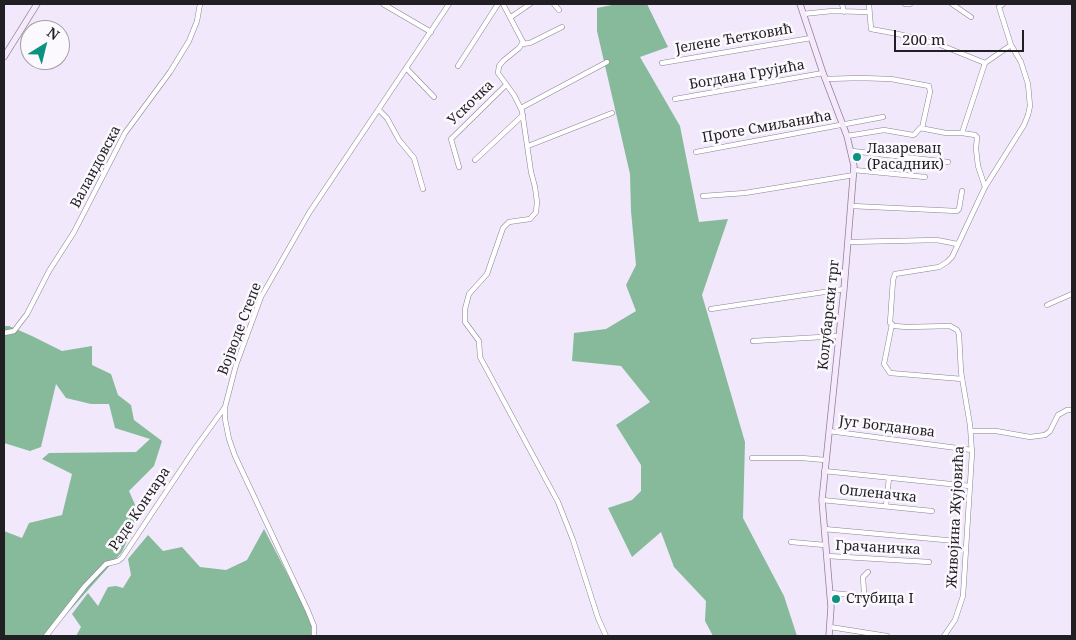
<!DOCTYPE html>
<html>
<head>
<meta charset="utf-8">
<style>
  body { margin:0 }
  #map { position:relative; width:1076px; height:640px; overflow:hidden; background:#f2e8fb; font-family:"Noto Serif",serif }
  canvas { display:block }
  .frame { position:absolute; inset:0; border:5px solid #211e24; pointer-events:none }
  .north { position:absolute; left:20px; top:20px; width:50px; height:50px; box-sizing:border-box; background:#fbf9fd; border:1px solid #a4a1a6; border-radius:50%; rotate:36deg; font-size:14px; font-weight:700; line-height:20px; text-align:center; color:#211e24 }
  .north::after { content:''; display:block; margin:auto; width:18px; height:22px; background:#0a937e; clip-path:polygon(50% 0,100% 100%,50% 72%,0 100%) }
  .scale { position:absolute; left:894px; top:30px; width:130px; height:22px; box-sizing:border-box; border:2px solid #211e24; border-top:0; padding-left:6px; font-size:15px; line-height:18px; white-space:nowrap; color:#211e24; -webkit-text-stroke:4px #fbf9fd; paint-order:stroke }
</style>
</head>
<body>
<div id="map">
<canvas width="1076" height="640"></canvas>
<div class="frame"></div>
<div class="north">N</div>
<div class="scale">200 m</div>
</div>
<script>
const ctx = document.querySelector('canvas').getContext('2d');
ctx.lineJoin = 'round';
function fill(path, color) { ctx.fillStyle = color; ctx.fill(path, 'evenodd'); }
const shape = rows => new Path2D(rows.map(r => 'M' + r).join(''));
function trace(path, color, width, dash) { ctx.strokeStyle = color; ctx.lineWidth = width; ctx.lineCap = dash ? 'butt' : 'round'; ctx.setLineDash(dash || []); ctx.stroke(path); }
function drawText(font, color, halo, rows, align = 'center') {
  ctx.font = font + ' "Noto Serif",serif'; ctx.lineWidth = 5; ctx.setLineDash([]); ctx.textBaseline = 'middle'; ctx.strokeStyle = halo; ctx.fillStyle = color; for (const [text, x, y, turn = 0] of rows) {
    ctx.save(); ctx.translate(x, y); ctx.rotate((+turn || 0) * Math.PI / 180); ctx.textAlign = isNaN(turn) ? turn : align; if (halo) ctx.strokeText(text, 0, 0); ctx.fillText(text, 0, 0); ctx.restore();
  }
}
fill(shape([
  [617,4,647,4,668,47,640,57,680,126,699,222,728,219,702,295,745,442,743,518,784,596,797,636,713,636,705,621,706,601,674,567,661,532,632,557,608,508,632,500,641,491,641,465,616,425,650,402,621,366,572,361,574,333,606,329,636,311,626,285,636,265,631,211,630,174,597,31,597,8],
  [4,326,9,326,32,336,62,351,92,346,92,365,111,374,118,395,131,405,134,420,162,441,154,466,129,491,139,514,122,552,47,636,4,636,4,531,22,538,29,523,62,515,72,474,42,459,49,453,136,452,150,439,115,428,109,404,91,404,66,398,56,384,41,447,30,451,4,443],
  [264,529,314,625,313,636,76,636,81,627,72,614,88,593,98,606,108,587,116,586,123,588,131,575,128,559,148,535,163,551,182,547,200,567,226,570,247,560]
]), '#86ba9b');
const street = shape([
  [383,4,431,32],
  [503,4,523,42,519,48,503,61,499,66,498,73,514,95,522,111,531,172,535,187,537,202,536,212,530,219,509,222,503,228,487,274,469,294,465,309,465,322,479,341,480,357,558,502,573,540,598,618,606,636],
  [554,4,559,10],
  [842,4,844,12],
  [869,4,871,29,898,34,938,44,985,63,1011,45,999,7,1003,4],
  [905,4,910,4],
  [952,4,971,17],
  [803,14,832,11,868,12],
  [511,17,530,4],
  [522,44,530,43,562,27],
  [662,63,811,38],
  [985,63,962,133,975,135,977,137,976,149,978,166,985,187],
  [458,66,498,4],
  [406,68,434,97],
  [825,79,860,78,891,79,929,86,930,92,922,128],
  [675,99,823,73],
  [521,108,607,62],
  [379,110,387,118,399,140,414,158,423,189],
  [847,136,884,130,913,135,915,134,920,128,946,133,962,133],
  [528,146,612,113],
  [852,151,948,162],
  [696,152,883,117],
  [475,160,523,115],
  [459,167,451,139,506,85],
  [854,170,925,177],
  [703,196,745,193,854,175],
  [852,206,957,211,959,209,962,191],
  [849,242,937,240,957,244],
  [1047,305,1072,294],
  [711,309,844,289],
  [892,324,884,364,890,373,962,379],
  [4,333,14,331,27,314,49,271,74,232,125,133,170,72,189,41,197,21,200,4],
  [753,341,839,336],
  [829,431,972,450],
  [971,431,996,431,1030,437,1045,435,1050,431,1058,415,1067,410,1072,410],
  [752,458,802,458,825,460],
  [824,471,970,486],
  [822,500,932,511],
  [886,506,889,478],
  [824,529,956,541],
  [791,542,825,545],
  [827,556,929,562],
  [831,593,862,596,864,593,863,577,868,572],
  [830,627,887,636],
  [46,636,85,586,106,564,118,561,122,558,196,447,225,407],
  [314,636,314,626,308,611,235,456,229,439,225,419,225,407,236,365,261,297,309,213,449,4],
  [944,636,955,620,963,596,972,453,970,425,961,372,959,334,957,330,950,326,907,327,894,326,890,323,893,280,895,274,939,267,947,262,952,257,985,187,1024,125,1028,115,1030,106,1028,84,1021,62,1011,45]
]);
const secondary = shape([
  [800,4,823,73,847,136,854,166,844,289,822,500,831,607,829,636],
  [4,57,37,4]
]);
trace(street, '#8b8293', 5.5);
trace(secondary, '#8b8293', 7);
trace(street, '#fff', 4.5);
trace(secondary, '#f6e9fc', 5.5);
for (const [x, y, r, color] of [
  [857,157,5,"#0a937e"],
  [836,599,5,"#0a937e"]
]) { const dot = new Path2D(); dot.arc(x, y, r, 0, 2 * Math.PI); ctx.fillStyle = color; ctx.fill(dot); trace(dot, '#fbf9fd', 2); }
drawText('14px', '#211e24', '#fbf9fd', [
  ["Јелене Ћетковић",734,39,-10],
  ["Богдана Грујића",747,75,-10],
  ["Ускочка",471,103,-44],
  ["Проте Смиљанића",767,127,-10],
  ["Валандовска",96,167,-62],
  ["Колубарски трг",829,315,-84],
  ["Војводе Степе",240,329,-69],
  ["Југ Богданова",887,427,7],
  ["Опленачка",878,494,6],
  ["Раде Кончара",140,509,-56],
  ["Живојина Жујовића",956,517,-87],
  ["Грачаничка",878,548,3]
]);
drawText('14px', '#211e24', '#fbf9fd', [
  ["Лазаревац",867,149],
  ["(Расадник)",867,165],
  ["Стубица I",846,599]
], 'left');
</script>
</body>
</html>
